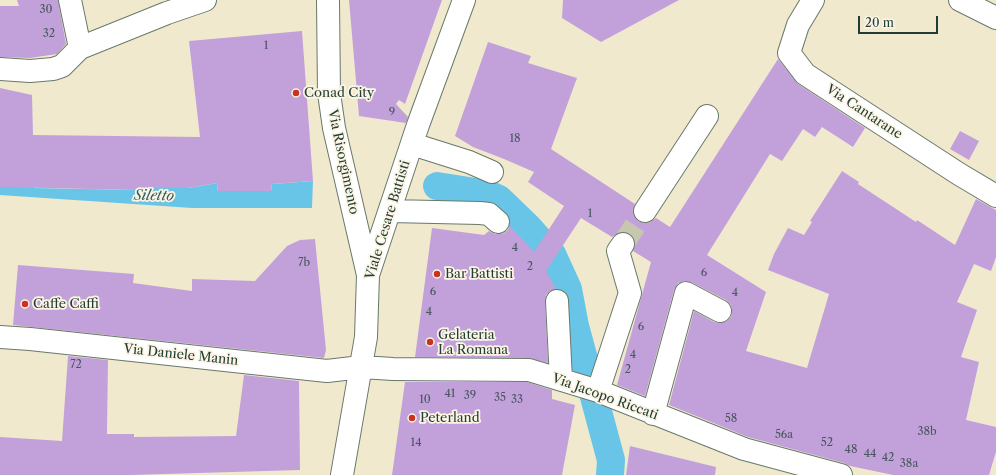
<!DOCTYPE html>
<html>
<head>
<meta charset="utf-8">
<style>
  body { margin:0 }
  #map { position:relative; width:996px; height:475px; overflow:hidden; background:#f1e9ce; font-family:"Libre Caslon Text",serif }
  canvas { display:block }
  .scale { position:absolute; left:858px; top:16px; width:80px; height:18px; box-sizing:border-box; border:2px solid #1f3d34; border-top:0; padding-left:5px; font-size:12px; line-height:14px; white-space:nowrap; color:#1f3d34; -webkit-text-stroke:3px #fcf5e5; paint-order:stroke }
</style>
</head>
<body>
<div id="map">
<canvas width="996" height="475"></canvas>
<div class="scale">20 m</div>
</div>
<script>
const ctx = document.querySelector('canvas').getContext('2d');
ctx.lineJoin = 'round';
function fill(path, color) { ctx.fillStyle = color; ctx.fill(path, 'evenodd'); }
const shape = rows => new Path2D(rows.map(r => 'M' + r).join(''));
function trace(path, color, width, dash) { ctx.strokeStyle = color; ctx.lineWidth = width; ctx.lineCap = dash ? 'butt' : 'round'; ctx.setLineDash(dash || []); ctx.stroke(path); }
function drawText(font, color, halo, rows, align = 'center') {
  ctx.font = font + ' "Libre Caslon Text",serif'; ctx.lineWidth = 3.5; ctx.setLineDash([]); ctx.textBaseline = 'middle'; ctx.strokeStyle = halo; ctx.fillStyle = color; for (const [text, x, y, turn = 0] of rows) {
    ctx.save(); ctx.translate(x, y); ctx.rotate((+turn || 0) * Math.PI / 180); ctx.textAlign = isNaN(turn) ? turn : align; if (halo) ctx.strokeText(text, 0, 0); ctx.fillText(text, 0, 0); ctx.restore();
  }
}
fill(shape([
  [313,181,312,208,192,208,0,195,0,185,33,184,35,188,136,190,137,188,188,188,218,183,217,191,271,191,272,184]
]), '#69c5e7');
trace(shape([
  [437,186,488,194,499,199,528,227,552,254,568,289,575,326,611,460,610,475]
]), '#69c5e7', 28);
fill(shape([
  [17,0,58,0,66,44,57,54,30,58,0,57,0,6,19,6],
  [349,0,442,0,405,104,399,100,396,104,408,117,406,123,359,116],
  [563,0,679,0,601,42,562,18],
  [302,31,313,181,272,184,271,191,217,191,218,183,188,188,137,188,136,190,0,187,0,88,32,95,33,135,200,137,189,41],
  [488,42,531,56,528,63,577,78,551,149,635,204,633,210,634,216,638,221,644,223,650,222,656,218,670,227,778,59,798,84,865,128,853,147,822,127,815,137,803,129,782,161,770,154,707,255,766,292,746,351,807,368,829,294,768,270,774,254,788,228,804,235,812,222,810,221,842,171,859,182,858,184,916,222,917,220,955,245,976,199,996,210,996,257,991,271,974,264,957,302,977,310,961,357,979,362,966,420,996,427,996,452,989,475,893,475,850,466,844,463,748,437,669,405,694,311,714,322,720,323,727,321,731,317,732,311,731,305,726,300,691,282,685,281,678,283,674,290,645,396,617,385,651,262,633,251,635,245,634,239,630,234,624,232,618,233,612,237,581,218,546,271,556,289,550,291,546,295,545,301,548,363,529,358,415,357,432,228,484,235,489,231,495,234,502,234,507,231,510,226,534,252,564,206,528,182,534,172,504,159,473,147,455,136],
  [960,131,979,141,969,160,950,149],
  [315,239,326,350,324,358,13,325,18,265,134,274,133,283,192,291,192,279,255,281,287,246,300,240],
  [68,356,108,360,107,434,134,434,134,437,236,436,244,375,299,381,300,470,131,475,0,475,0,437,62,441],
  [405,382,527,382,552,390,552,399,575,405,562,475,392,475],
  [630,446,716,467,715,475,626,475]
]), '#c2a1db');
trace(shape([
  [623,244,645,211]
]), '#c7c7af', 22, [22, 11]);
const minor = shape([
  [70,0,80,48],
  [328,0,329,93,334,128,368,275],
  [813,0,798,25,789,53,805,74,959,174,996,196],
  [960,0,996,18],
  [0,69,30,71,53,69,62,66,80,48,167,13,205,0],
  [412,144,469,162,492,172],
  [390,211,480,213,489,214,498,222],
  [645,211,707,116],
  [557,301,561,380],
  [0,337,30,339,327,371,361,367,393,369,529,370,598,391,744,449,841,475],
  [598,391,630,293,618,251,623,244],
  [653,414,686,293,720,311],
  [342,475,366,337,368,275,418,125,464,0]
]);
trace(minor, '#68796a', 24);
trace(minor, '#fff', 22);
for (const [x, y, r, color] of [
  [296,93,4,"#c8321e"],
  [437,274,4,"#c8321e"],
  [25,304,4,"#c8321e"],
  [430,342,4,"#c8321e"],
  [412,418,4,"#c8321e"]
]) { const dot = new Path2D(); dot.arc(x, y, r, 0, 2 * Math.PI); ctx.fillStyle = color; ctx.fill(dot); trace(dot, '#fcf5e5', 1.5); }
drawText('11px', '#48565e', null, [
  ["30",46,10],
  ["32",49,34],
  ["1",266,46],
  ["9",392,113],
  ["18",515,139],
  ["1",590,214],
  ["4",515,248],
  ["7b",304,263],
  ["2",530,267],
  ["6",704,273],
  ["6",433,292],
  ["4",735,293],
  ["4",429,312],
  ["6",641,327],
  ["4",633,355],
  ["72",76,365],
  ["2",628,370],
  ["41",450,394],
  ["39",470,396],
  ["35",500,398],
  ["10",425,400],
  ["33",517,400],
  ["58",731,419],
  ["38b",927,432],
  ["56a",784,435],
  ["14",416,443],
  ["52",827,443],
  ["48",851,450],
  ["44",870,454],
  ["42",888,458],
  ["38a",909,464]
]);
drawText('13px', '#1f3d34', '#fcf5e5', [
  ["Conad City",304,93],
  ["Bar Battisti",445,274],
  ["Caffe Caffi",33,304],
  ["Gelateria",438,335],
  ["La Romana",438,350],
  ["Peterland",420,418]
], 'left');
drawText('13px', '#1f3d34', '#fcf5e5', [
  ["Via Cantarane",864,112,33],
  ["Via Risorgimento",343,162,78],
  ["Viale Cesare Battisti",388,220,-73],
  ["Via Daniele Manin",181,355,6],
  ["Via Jacopo Riccati",605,397,20]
]);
drawText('italic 14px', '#325f61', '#fcf5e5', [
  ["Siletto",154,196,1]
]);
</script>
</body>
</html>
